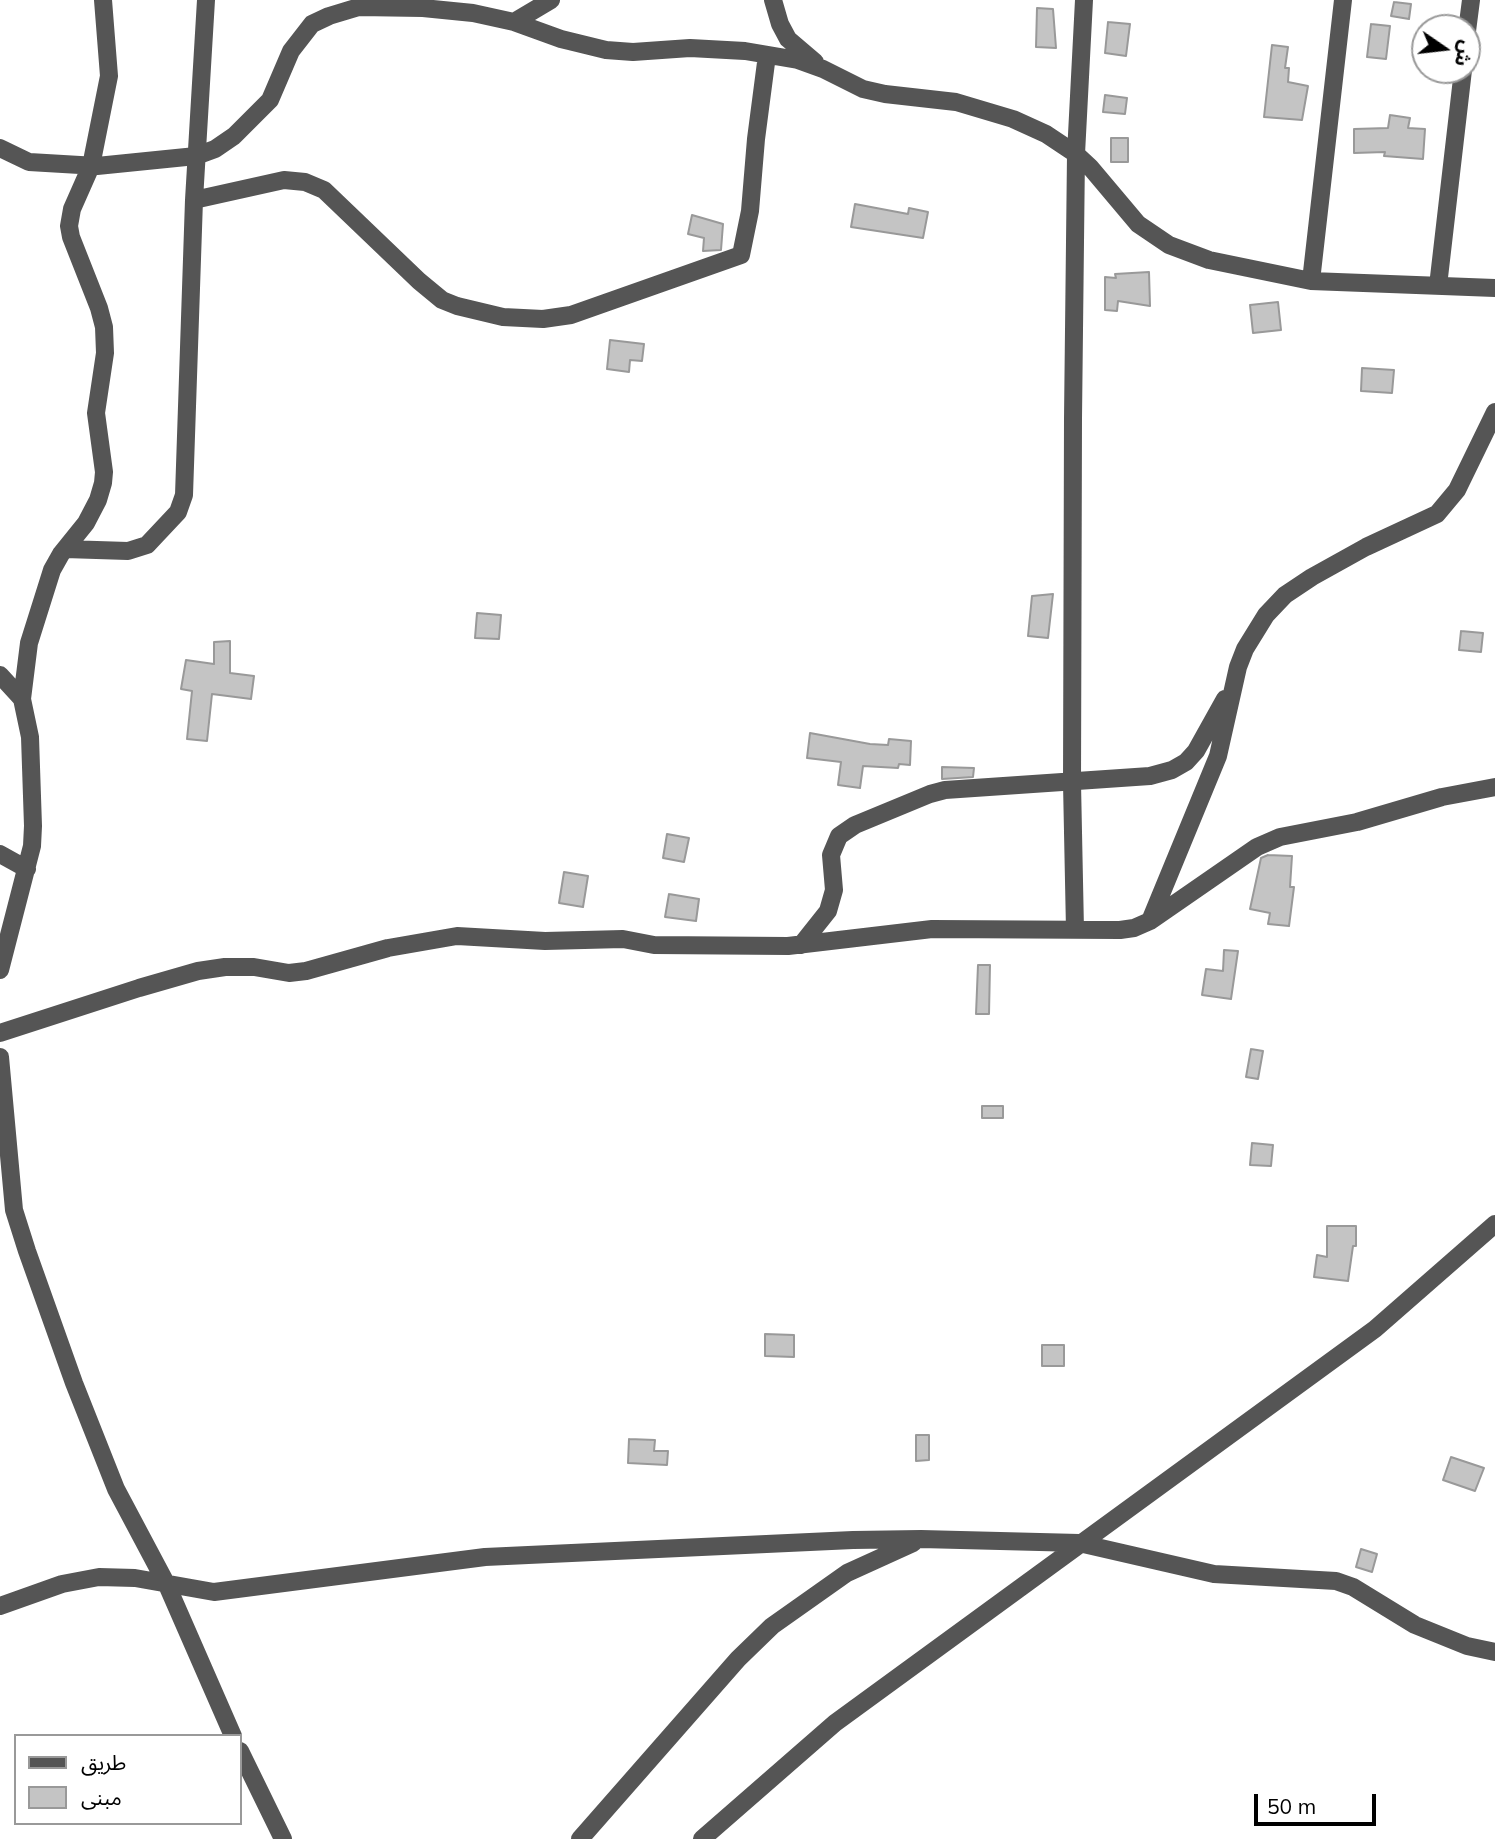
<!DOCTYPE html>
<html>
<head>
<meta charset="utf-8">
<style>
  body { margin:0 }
  #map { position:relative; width:1495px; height:1839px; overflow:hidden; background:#fff; font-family:Mulish,"Noto Sans Arabic",sans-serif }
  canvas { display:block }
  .legend { position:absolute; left:14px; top:1734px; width:228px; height:91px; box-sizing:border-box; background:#fff; border:2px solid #999; margin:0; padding:9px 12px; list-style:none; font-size:21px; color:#000 }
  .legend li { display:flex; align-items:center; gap:14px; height:35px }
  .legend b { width:35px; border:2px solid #999 }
  .north { position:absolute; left:1411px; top:14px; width:70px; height:70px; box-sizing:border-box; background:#fff; border:2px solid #999; border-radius:50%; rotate:104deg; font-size:19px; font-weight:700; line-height:28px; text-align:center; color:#000 }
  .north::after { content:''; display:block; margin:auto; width:24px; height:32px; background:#000; clip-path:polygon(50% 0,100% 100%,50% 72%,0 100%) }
  .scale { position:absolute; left:1254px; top:1794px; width:122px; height:32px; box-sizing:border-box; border:4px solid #000; border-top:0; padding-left:9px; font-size:21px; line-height:24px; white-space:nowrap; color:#000; -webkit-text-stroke:5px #fff; paint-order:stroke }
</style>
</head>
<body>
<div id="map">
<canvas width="1495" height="1839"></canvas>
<ul class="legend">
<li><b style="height:9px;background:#555"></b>طريق</li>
<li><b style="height:19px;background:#c4c4c4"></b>مبنى</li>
</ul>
<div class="north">ش</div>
<div class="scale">50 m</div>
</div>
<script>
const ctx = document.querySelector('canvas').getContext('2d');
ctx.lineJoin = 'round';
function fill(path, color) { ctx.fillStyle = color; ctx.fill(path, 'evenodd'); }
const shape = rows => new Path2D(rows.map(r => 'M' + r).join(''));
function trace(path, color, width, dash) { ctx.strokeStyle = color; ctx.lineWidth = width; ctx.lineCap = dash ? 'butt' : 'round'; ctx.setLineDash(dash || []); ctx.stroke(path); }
const building = shape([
  [1394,2,1411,4,1409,19,1391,16,1394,2],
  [1037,8,1053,9,1056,48,1036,47,1037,8],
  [1108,22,1130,24,1126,56,1105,53,1108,22],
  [1371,24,1390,26,1386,59,1367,57,1371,24],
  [1272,45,1288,47,1285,68,1289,68,1288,82,1308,86,1302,120,1264,117,1272,45],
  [1105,95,1127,98,1125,114,1103,112,1105,95],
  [1390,115,1410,118,1408,128,1425,129,1423,159,1384,156,1385,152,1354,153,1354,129,1388,128,1390,115],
  [1111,138,1128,138,1128,162,1111,162,1111,138],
  [855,204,908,214,909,208,928,212,923,238,851,227,855,204],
  [692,215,723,224,721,250,703,251,704,238,688,234,692,215],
  [1149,272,1150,306,1118,301,1117,311,1105,310,1105,277,1116,278,1115,274,1149,272],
  [1278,302,1281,330,1253,333,1250,305,1278,302],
  [610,340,644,344,642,361,630,360,629,372,607,369,610,340],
  [1362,368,1394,370,1392,393,1361,391,1362,368],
  [1053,594,1048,638,1028,636,1032,596,1053,594],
  [477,613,501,615,499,639,475,638,477,613],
  [1461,631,1483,633,1481,652,1459,650,1461,631],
  [230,641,230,673,254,676,251,699,212,694,207,741,187,739,192,691,181,689,186,660,214,664,214,642,230,641],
  [810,733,870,744,888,745,889,739,911,741,910,765,899,764,898,768,863,766,860,788,838,785,841,762,807,758,810,733],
  [942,767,974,768,973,777,942,779,942,767],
  [667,834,689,838,684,862,663,858,667,834],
  [1268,855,1292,856,1290,887,1294,887,1289,926,1268,924,1270,913,1250,909,1261,858,1268,855],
  [564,872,588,876,583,907,559,903,564,872],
  [669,894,699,899,696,921,665,917,669,894],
  [1224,950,1238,951,1231,999,1202,995,1206,969,1223,971,1224,950],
  [978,965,990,965,989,1014,976,1014,978,965],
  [1251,1049,1263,1051,1258,1079,1246,1077,1251,1049],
  [982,1106,1003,1106,1003,1118,982,1118,982,1106],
  [1252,1143,1273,1145,1271,1166,1250,1165,1252,1143],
  [1327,1226,1356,1226,1356,1246,1353,1246,1348,1281,1314,1277,1317,1255,1327,1257,1327,1226],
  [765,1334,794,1335,794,1357,765,1356,765,1334],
  [1042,1345,1064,1345,1064,1366,1042,1366,1042,1345],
  [916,1435,929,1435,929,1460,916,1461,916,1435],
  [629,1439,655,1440,654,1451,668,1451,667,1465,628,1463,629,1439],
  [1451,1457,1484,1468,1475,1491,1443,1480,1451,1457],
  [1361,1549,1377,1554,1372,1572,1356,1567,1361,1549]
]);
fill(building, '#c4c4c4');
trace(building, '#999', 2);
trace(shape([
  [773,0,780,24,788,39,815,62],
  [514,22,551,0],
  [1467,31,1471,0],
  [0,148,29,162,97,166,196,156,215,149,234,136,270,100,291,51,312,24,329,16,359,7,423,8,473,13,514,22,561,39,606,50,633,52,690,48,745,51,798,60,823,69,863,89,885,94,956,102,1013,119,1046,134,1076,154,1090,167,1138,224,1169,245,1209,260,1311,281,1495,288],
  [194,200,284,180,305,182,324,190,419,281,442,300,457,306,503,317,543,319,571,315,741,255,750,211,756,139,767,55],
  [1311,281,1343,0],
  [1438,286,1463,70],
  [65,549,128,551,147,545,178,512,184,495,194,200,206,0],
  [0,675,22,699],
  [0,854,27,869],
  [1150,921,1218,756,1238,667,1245,649,1266,615,1285,595,1312,577,1366,547,1437,514,1457,490,1495,412],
  [1075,930,1072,783,1073,418,1076,154,1084,0],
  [801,945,828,911,834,890,831,855,839,836,855,825,930,794,945,790,1150,776,1172,770,1186,762,1196,751,1225,699],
  [0,970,32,846,33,826,30,737,22,699,29,643,52,570,61,554,86,523,98,500,103,483,104,472,96,413,105,353,104,327,99,308,71,237,69,226,72,209,91,166,109,76,103,0],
  [0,1033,139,988,198,971,225,967,254,967,289,973,306,971,388,948,457,936,545,941,623,939,654,945,788,946,932,929,1120,930,1134,928,1150,921,1257,847,1280,837,1357,822,1442,797,1495,787],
  [0,1057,14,1210,27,1251,74,1383,116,1489,167,1585,233,1736],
  [0,1606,62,1584,99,1577,135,1578,214,1592,485,1557,853,1540,921,1539,1079,1543,1214,1574,1336,1581,1353,1587,1415,1625,1467,1646,1495,1652],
  [240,1751,283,1839],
  [580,1839,738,1659,772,1626,847,1573,913,1543],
  [702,1839,835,1723,1375,1329,1495,1224]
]), '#555', 18);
</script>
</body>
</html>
